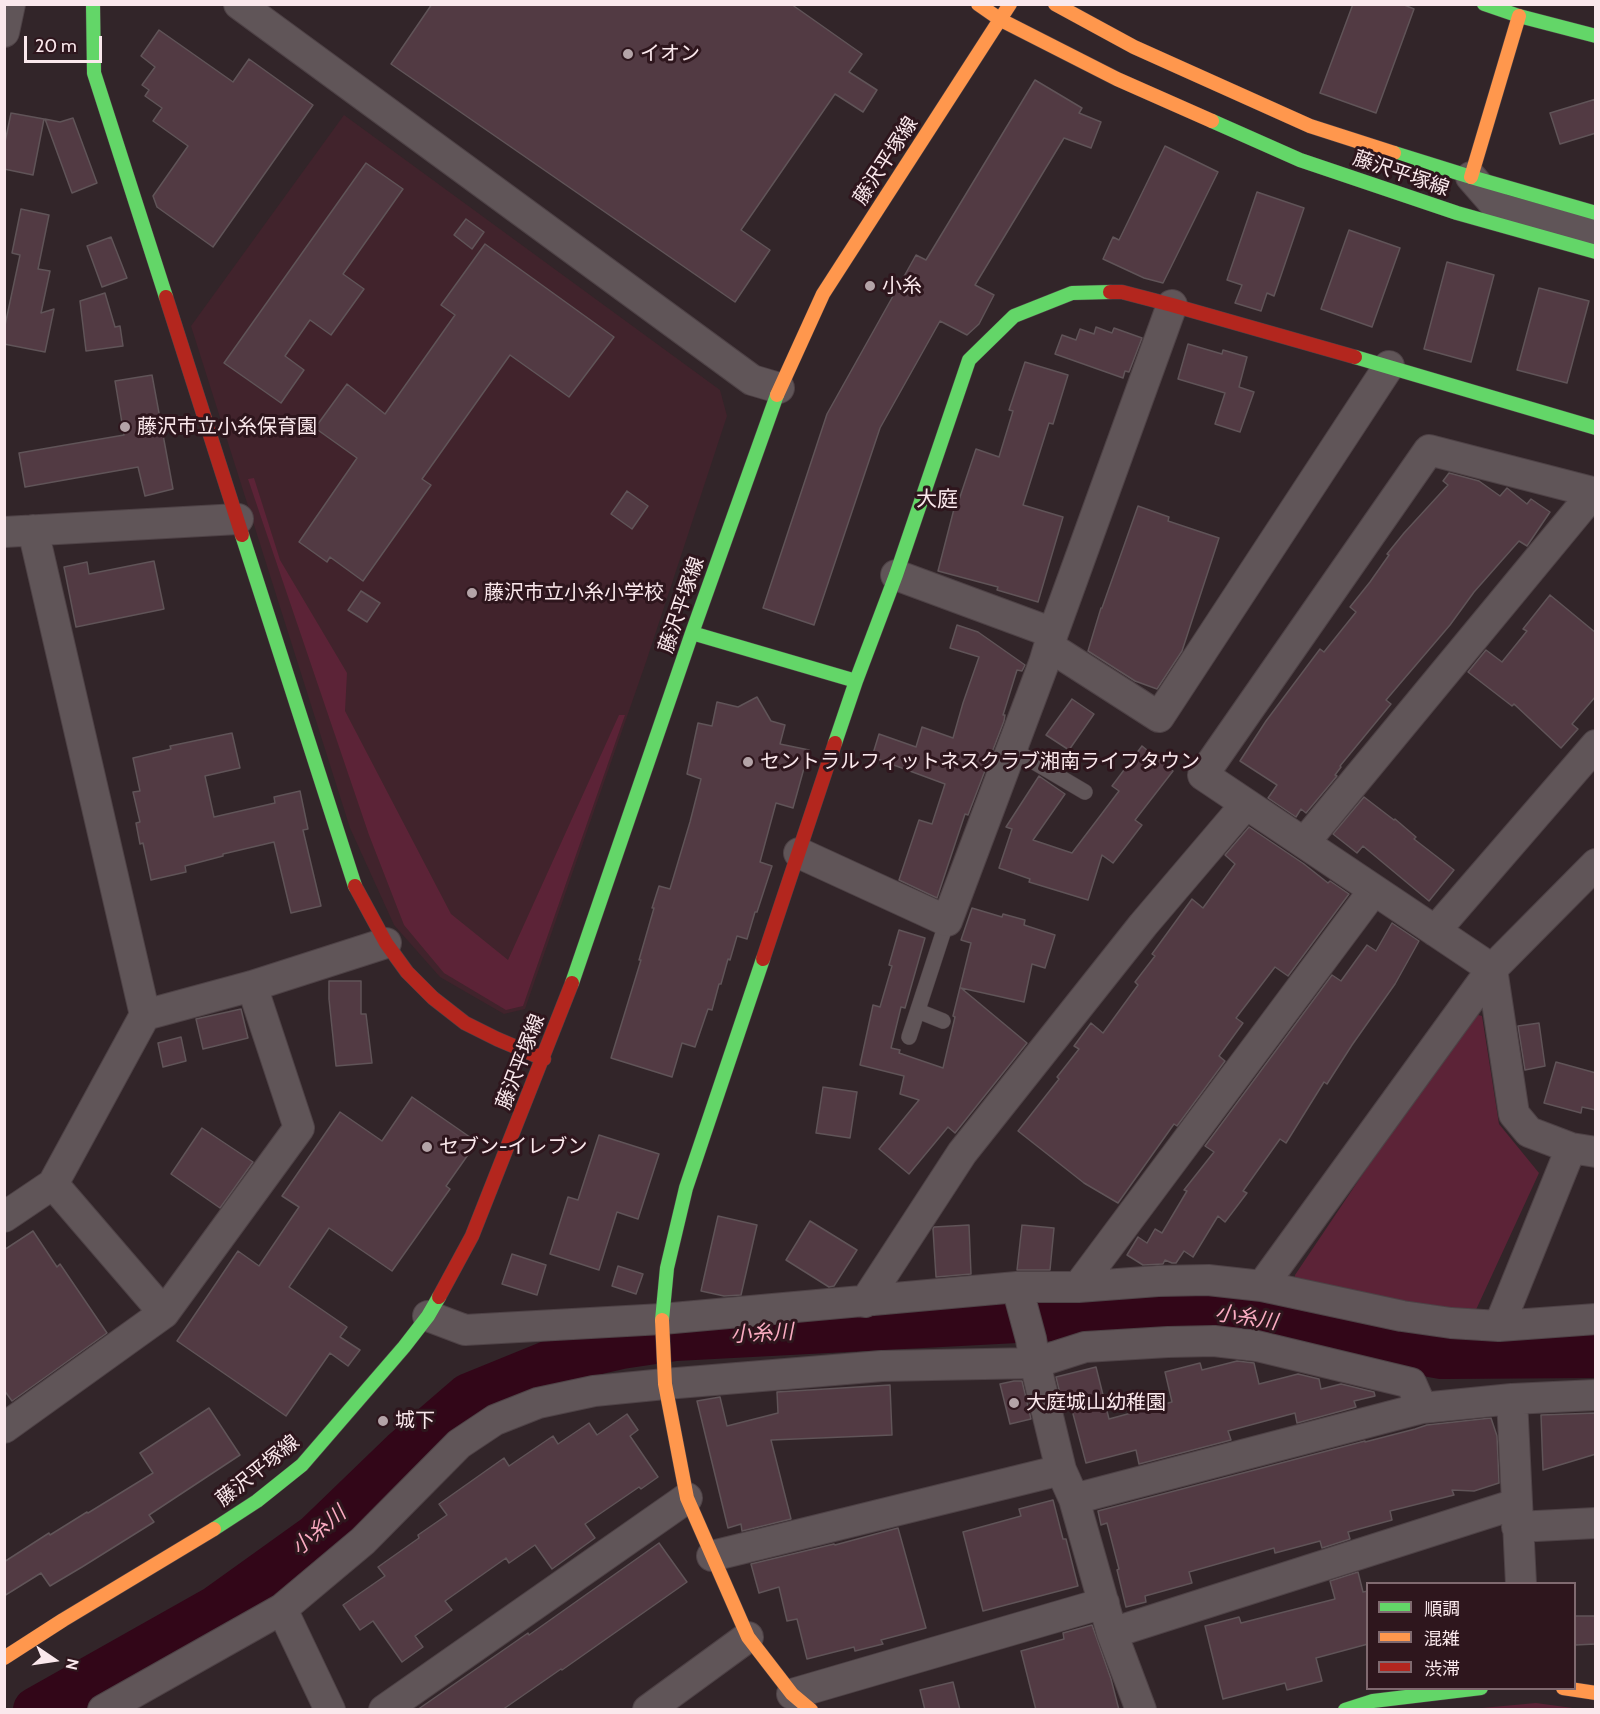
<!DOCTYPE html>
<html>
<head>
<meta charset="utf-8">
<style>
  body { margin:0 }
  #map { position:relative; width:1600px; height:1714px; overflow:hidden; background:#322529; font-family:Cabin,"Noto Sans JP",sans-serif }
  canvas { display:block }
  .frame { position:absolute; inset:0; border:6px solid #fae8ec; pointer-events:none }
  .legend { position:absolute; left:1366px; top:1582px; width:210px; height:108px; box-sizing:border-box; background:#2e161d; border:2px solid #806a70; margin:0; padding:8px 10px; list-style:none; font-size:18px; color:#fae8ec }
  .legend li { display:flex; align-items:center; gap:12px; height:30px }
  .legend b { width:30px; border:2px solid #806a70 }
  .north { position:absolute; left:24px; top:1630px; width:60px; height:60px; -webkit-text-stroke:4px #2e161d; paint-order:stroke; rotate:103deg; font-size:16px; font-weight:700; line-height:24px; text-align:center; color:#fae8ec }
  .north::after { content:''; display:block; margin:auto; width:21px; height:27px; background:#fae8ec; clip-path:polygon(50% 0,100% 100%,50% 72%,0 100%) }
  .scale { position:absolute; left:24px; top:36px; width:78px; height:27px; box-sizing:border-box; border:3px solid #fae8ec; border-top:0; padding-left:8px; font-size:18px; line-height:21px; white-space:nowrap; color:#fae8ec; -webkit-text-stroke:4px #2e161d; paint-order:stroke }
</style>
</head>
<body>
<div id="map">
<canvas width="1600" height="1714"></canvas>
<div class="frame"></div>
<ul class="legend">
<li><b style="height:8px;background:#63d668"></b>順調</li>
<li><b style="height:8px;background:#ff974d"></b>混雑</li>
<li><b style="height:8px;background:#b3261e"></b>渋滞</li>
</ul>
<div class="north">N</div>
<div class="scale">20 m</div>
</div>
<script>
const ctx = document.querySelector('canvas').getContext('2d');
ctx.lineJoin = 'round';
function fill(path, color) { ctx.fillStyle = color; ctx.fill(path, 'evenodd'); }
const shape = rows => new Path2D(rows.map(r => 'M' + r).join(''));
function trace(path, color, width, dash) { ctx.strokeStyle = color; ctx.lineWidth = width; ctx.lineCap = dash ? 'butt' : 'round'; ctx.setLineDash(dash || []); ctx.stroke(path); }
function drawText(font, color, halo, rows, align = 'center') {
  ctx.font = font + ' Cabin,"Noto Sans JP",sans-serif'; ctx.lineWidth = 6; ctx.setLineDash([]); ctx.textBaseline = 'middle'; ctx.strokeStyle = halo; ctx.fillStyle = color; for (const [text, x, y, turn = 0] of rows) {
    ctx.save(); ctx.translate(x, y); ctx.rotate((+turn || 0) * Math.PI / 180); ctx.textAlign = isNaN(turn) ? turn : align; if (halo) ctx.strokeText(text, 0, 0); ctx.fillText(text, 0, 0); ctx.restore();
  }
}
fill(shape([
  [344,115,720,390,727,416,646,662,525,1009,504,1014,440,977,394,925,350,828,191,326]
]), '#41232c');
fill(shape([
  [254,478,280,560,347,673,345,711,451,914,508,960,619,715,625,715,523,1006,506,1010,444,973,404,925,369,835,248,479],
  [1471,1013,1482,1016,1499,1124,1539,1173,1474,1314,1296,1288,1295,1275],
  [1536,1703,1580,1709,1471,1709]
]), '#5c2337');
trace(shape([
  [36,1710,217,1608,316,1537,403,1453,469,1396,555,1361,621,1346,675,1338,1187,1311,1225,1312,1280,1322,1357,1341,1442,1356,1596,1355]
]), '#320618', 46);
const building = shape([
  [432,4,791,4,862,54,849,72,877,90,863,112,835,94,741,230,770,250,735,302,391,64,432,4],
  [1353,4,1402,4,1414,9,1376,113,1320,93,1353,4],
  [159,30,233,82,249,59,313,105,213,247,157,207,153,196,188,146,153,121,162,108,145,96,149,90,142,85,155,67,141,56,159,30],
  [1035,80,1082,108,1079,113,1101,122,1091,148,1064,138,975,285,994,295,979,324,967,335,940,321,880,428,814,625,763,608,827,414,916,255,926,260,1035,80],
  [1596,99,1596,133,1560,144,1550,113,1596,99],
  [11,113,44,119,33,175,4,169,4,147,11,113],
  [73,118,97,183,72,193,45,119,60,122,73,118],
  [1165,146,1218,172,1163,283,1144,278,1103,259,1113,237,1119,240,1165,146],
  [366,163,403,189,343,274,364,289,331,335,310,320,285,356,304,370,281,403,224,363,366,163],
  [1257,192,1304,208,1274,296,1267,293,1261,311,1235,303,1242,285,1227,280,1257,192],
  [21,209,49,215,38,269,50,271,41,313,54,309,45,352,4,344,4,330,20,255,12,253,21,209],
  [466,219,484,232,472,249,454,235,466,219],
  [1349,230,1400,248,1372,327,1321,309,1349,230],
  [111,237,127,278,102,287,87,246,111,237],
  [485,244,614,337,569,397,510,355,422,479,431,485,363,581,330,557,327,562,299,542,357,458,315,428,347,384,385,414,455,315,441,305,485,244],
  [1447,262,1494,275,1471,362,1424,349,1447,262],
  [1539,288,1589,301,1567,383,1517,370,1539,288],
  [105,293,115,327,120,326,123,346,86,351,80,301,105,293],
  [1096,327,1112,333,1114,328,1142,338,1129,372,1125,371,1123,378,1055,354,1062,335,1076,340,1080,329,1094,334,1096,327],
  [1188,344,1222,354,1223,350,1247,357,1239,387,1254,392,1240,432,1215,424,1225,393,1178,379,1188,344],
  [1025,362,1068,375,1053,424,1049,423,1023,505,1063,517,1038,602,997,590,998,587,938,571,954,509,956,509,976,449,999,457,1013,411,1009,410,1025,362],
  [152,375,173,489,145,496,138,467,25,487,19,453,124,435,115,381,152,375],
  [1449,473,1479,481,1500,496,1507,488,1527,504,1531,499,1550,512,1527,546,1519,541,1474,592,1450,625,1386,700,1391,704,1340,766,1341,767,1335,775,1337,776,1306,813,1301,809,1296,817,1268,798,1277,785,1240,761,1266,721,1320,649,1324,652,1356,612,1350,607,1370,582,1389,555,1387,554,1404,533,1448,485,1443,481,1449,473],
  [627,491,648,506,632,529,611,514,627,491],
  [1138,506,1169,517,1168,521,1219,538,1182,651,1157,689,1135,681,1088,651,1101,608,1102,608,1138,506],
  [154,561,164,609,76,627,64,567,87,562,89,574,154,561],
  [361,591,380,603,367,622,348,610,361,591],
  [1550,595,1596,633,1596,696,1572,724,1578,729,1561,748,1514,704,1512,706,1468,672,1486,650,1502,662,1527,631,1523,629,1550,595],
  [957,625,978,632,1025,665,1022,671,1017,670,1003,715,1005,715,1004,721,968,815,965,814,937,898,899,880,919,820,932,824,945,784,872,757,879,734,916,747,922,727,953,738,963,703,979,657,950,648,957,625],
  [757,697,771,721,785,725,780,744,809,750,793,808,776,803,760,862,772,866,757,912,755,912,747,939,737,936,730,960,728,959,721,984,719,984,712,1010,708,1009,695,1047,682,1043,672,1077,611,1058,641,960,639,960,654,908,652,908,659,886,670,889,690,822,701,779,687,774,698,723,712,726,717,702,738,707,757,697],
  [1072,699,1094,714,1069,750,1046,735,1072,699],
  [232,733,240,768,205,776,214,817,275,803,274,797,300,791,308,829,303,830,321,906,291,913,274,842,223,854,223,856,185,866,186,872,151,880,143,843,140,844,136,823,140,822,133,792,140,791,133,758,171,749,170,746,232,733],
  [1142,746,1173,771,1135,820,1142,825,1113,863,1102,855,1088,900,1029,882,1030,879,999,868,1012,829,1006,827,1039,776,1065,794,1033,840,1072,853,1119,791,1112,786,1142,746],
  [1364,797,1394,820,1395,819,1416,837,1414,839,1454,870,1429,901,1363,846,1357,853,1333,834,1364,797],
  [1249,827,1304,864,1328,883,1330,881,1349,894,1288,976,1275,967,1236,1018,1243,1023,1219,1056,1225,1061,1177,1126,1174,1124,1118,1203,1084,1183,1018,1131,1059,1079,1057,1077,1079,1049,1074,1046,1091,1023,1103,1033,1138,985,1135,982,1155,956,1152,954,1192,899,1203,908,1235,864,1225,855,1249,827],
  [972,908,1002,917,1003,914,1025,920,1024,925,1055,935,1045,968,1032,964,1024,1002,961,988,1027,1043,955,1133,948,1127,909,1174,879,1149,919,1100,900,1094,904,1076,860,1065,873,1005,880,1007,892,966,889,965,899,930,925,938,905,1008,901,1007,891,1048,900,1050,899,1053,943,1068,955,1017,953,1016,971,943,961,940,972,908],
  [1392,923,1419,941,1395,984,1352,1045,1327,1084,1324,1082,1286,1143,1280,1139,1243,1191,1247,1193,1225,1222,1218,1216,1193,1257,1184,1251,1176,1263,1172,1263,1165,1260,1163,1264,1143,1265,1127,1255,1138,1237,1147,1243,1155,1229,1162,1233,1187,1191,1184,1190,1214,1152,1205,1146,1332,975,1341,981,1367,945,1376,951,1392,923],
  [329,981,361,981,361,1014,366,1014,372,1063,336,1066,329,999,329,981],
  [241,1009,248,1038,203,1049,196,1019,241,1009],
  [1539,1023,1545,1066,1525,1070,1518,1026,1539,1023],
  [181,1037,186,1061,163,1067,158,1043,181,1037],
  [1556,1062,1596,1073,1596,1110,1582,1107,1581,1113,1544,1103,1556,1062],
  [823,1087,857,1092,850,1138,816,1133,823,1087],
  [412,1097,477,1142,446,1186,450,1189,392,1271,329,1228,289,1287,347,1327,340,1337,360,1350,348,1366,330,1353,286,1416,177,1341,238,1251,259,1266,299,1207,282,1196,340,1112,382,1141,412,1097],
  [202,1128,253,1162,220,1208,171,1174,202,1128],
  [599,1135,659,1154,638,1219,617,1212,599,1270,550,1254,568,1197,578,1200,599,1135],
  [718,1216,757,1225,741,1295,724,1296,701,1291,718,1216],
  [810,1221,857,1250,834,1286,829,1287,786,1260,810,1221],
  [969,1225,971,1274,936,1277,933,1229,934,1227,969,1225],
  [1022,1225,1054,1228,1050,1270,1017,1270,1022,1225],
  [33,1231,57,1267,60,1264,107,1333,12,1401,4,1390,4,1250,33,1231],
  [512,1254,546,1265,537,1295,502,1284,512,1254],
  [618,1266,643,1274,636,1294,612,1286,618,1266],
  [1237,1361,1254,1363,1259,1384,1298,1374,1319,1379,1321,1389,1341,1384,1374,1392,1375,1396,1354,1401,1356,1407,1297,1423,1295,1413,1228,1431,1231,1440,1139,1464,1136,1450,1086,1463,1072,1410,1071,1411,1070,1409,1064,1410,1056,1377,1096,1367,1109,1419,1172,1402,1165,1372,1200,1363,1202,1370,1237,1361],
  [1014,1381,1022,1381,1031,1419,1010,1424,1000,1384,1014,1381],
  [890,1385,892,1435,771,1440,791,1519,742,1531,741,1524,728,1528,697,1401,720,1397,727,1426,778,1413,777,1392,890,1385],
  [209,1408,240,1455,149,1515,154,1522,82,1567,50,1586,41,1573,4,1596,4,1562,49,1533,50,1535,87,1512,88,1513,153,1473,140,1453,209,1408],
  [1596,1413,1596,1454,1543,1470,1541,1415,1596,1413],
  [627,1414,638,1430,630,1436,658,1477,641,1489,639,1487,585,1524,595,1538,552,1569,535,1545,509,1563,506,1558,445,1601,452,1610,415,1636,423,1647,402,1662,373,1621,360,1630,343,1605,385,1576,378,1567,419,1538,418,1535,447,1515,439,1504,504,1458,509,1466,553,1436,558,1444,589,1423,597,1435,627,1414],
  [1491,1418,1497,1436,1499,1483,1474,1491,1452,1490,1454,1495,1390,1511,1392,1520,1348,1532,1350,1539,1322,1548,1320,1541,1275,1553,1274,1548,1189,1572,1192,1583,1145,1596,1146,1602,1126,1607,1117,1570,1119,1569,1107,1523,1101,1525,1098,1511,1365,1441,1365,1442,1415,1429,1427,1425,1491,1418],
  [1053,1500,1063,1539,1066,1539,1078,1586,983,1611,963,1532,1021,1516,1019,1509,1053,1500],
  [898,1528,926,1628,881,1640,883,1644,855,1651,854,1647,807,1659,797,1619,787,1621,779,1587,759,1593,751,1564,834,1544,835,1545,898,1528],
  [659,1543,687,1582,562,1670,561,1669,502,1710,417,1710,528,1633,529,1635,659,1543],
  [1358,1572,1363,1592,1368,1591,1368,1644,1316,1658,1322,1681,1287,1690,1285,1683,1223,1699,1205,1626,1239,1617,1241,1623,1335,1599,1330,1581,1358,1572],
  [1575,1616,1596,1616,1596,1644,1575,1645,1575,1616],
  [1092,1625,1111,1679,1119,1710,1036,1710,1021,1651,1064,1639,1063,1633,1092,1625],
  [953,1682,960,1710,925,1710,920,1690,953,1682]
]);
fill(building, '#523a43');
trace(building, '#605458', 1.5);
const lane = shape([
  [1012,749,1085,792],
  [918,1011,943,1021],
  [909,1037,947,921]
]);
const street = shape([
  [239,4,752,380,779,388],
  [4,32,10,4],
  [1471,177,1498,208,1596,235],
  [1596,493,1429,450,1203,775,1492,969,1514,1114,1529,1132,1571,1148,1596,1152],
  [4,532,238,519],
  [896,575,1053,633],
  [1050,647,1159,717,1389,366],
  [1304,843,1594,492],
  [799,853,947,921,1044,663,1053,633,1172,305],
  [1435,931,1596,745],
  [145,1015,252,986,386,943],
  [53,1184,164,1313],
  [4,1217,53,1184,145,1015,33,530],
  [1262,1286,1492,969,1596,864],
  [1017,1287,1031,1339,1035,1363,1061,1470,1074,1499,1112,1633,1141,1710],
  [1078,1287,1374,890],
  [865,1302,962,1153,1143,925,1246,804],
  [428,1316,465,1330,662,1319,1017,1287,1078,1287,1158,1281,1208,1280,1262,1286,1402,1316,1451,1323,1499,1326,1596,1319],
  [1499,1326,1571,1148],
  [1512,1399,1521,1584],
  [4,1428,164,1313,299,1128,252,986],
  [1074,1499,1422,1408],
  [1517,1527,1596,1523],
  [712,1556,1061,1470],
  [282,1609,330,1710],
  [1112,1633,1516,1504],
  [792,1694,1104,1603],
  [103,1710,282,1609,363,1541,459,1444,495,1420,538,1403,594,1391,665,1384,882,1366,1035,1363,1085,1347,1168,1342,1214,1341,1257,1346,1411,1383,1422,1408,1512,1399,1596,1395],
  [384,1710,687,1498],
  [648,1710,748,1637]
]);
const fast = shape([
  [93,4,94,73,166,297],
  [1484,4,1519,16,1596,36],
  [1212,121,1300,160,1457,213,1596,252],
  [1394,153,1471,177,1596,213],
  [1355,357,1596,428],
  [242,535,355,886],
  [692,633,856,681],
  [835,743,856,681,896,575,969,360,1014,316,1072,293,1110,292],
  [572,983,692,633,777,395],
  [662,1320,667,1268,686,1188,763,959],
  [214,1529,257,1501,302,1465,404,1347,428,1316,439,1297],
  [1345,1710,1373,1701,1481,1688]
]);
const slow = shape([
  [978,4,1001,20],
  [1055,4,1134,47,1310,126,1394,153],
  [1001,20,1117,79,1212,121],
  [1471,177,1519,16],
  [777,395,823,294,1010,4],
  [662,1320,665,1384,687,1498,748,1637,792,1694,811,1710],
  [4,1658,63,1620,214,1529],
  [1563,1688,1596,1693]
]);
const jam = shape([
  [1110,292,1122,292,1172,305,1355,357],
  [166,297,242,535],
  [355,886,386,943,407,972,433,998,465,1023,497,1039,544,1059],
  [763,959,835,743],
  [439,1297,472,1236,572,983]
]);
trace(lane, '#4e4246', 16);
trace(street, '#4e4246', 32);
trace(fast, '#4e4246', 15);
trace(slow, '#4e4246', 15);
trace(jam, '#4e4246', 15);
trace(lane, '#605558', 15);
trace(street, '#605558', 30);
trace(fast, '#63d668', 14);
trace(slow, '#ff974d', 14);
trace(jam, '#b3261e', 14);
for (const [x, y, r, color] of [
  [628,54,6,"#b4a4a8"],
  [870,286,6,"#b4a4a8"],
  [125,427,6,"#b4a4a8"],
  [472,593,6,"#b4a4a8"],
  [748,762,6,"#b4a4a8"],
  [427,1147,6,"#b4a4a8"],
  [1014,1403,6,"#b4a4a8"],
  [383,1421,6,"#b4a4a8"]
]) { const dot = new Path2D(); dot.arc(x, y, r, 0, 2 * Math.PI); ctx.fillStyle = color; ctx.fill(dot); trace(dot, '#2e161d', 2); }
drawText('20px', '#fae8ec', '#2e161d', [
  ["イオン",640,54],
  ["小糸",882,286],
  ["藤沢市立小糸保育園",137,427],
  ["藤沢市立小糸小学校",484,593],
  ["セントラルフィットネスクラブ湘南ライフタウン",760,762],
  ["セブン-イレブン",439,1147],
  ["大庭城山幼稚園",1026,1403],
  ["城下",395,1421]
], 'left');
drawText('20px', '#fae8ec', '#2e161d', [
  ["藤沢平塚線",886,161,-57],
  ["藤沢平塚線",1401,174,19],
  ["藤沢平塚線",682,605,-71],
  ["藤沢平塚線",521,1062,-69],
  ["藤沢平塚線",258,1471,-39]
]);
drawText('21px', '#fae8ec', '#2e161d', [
  ["大庭",937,500]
]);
drawText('italic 21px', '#faabc1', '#2e161d', [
  ["小糸川",1246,1318,9],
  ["小糸川",762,1334,-3],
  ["小糸川",319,1531,-40]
]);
</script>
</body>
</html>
